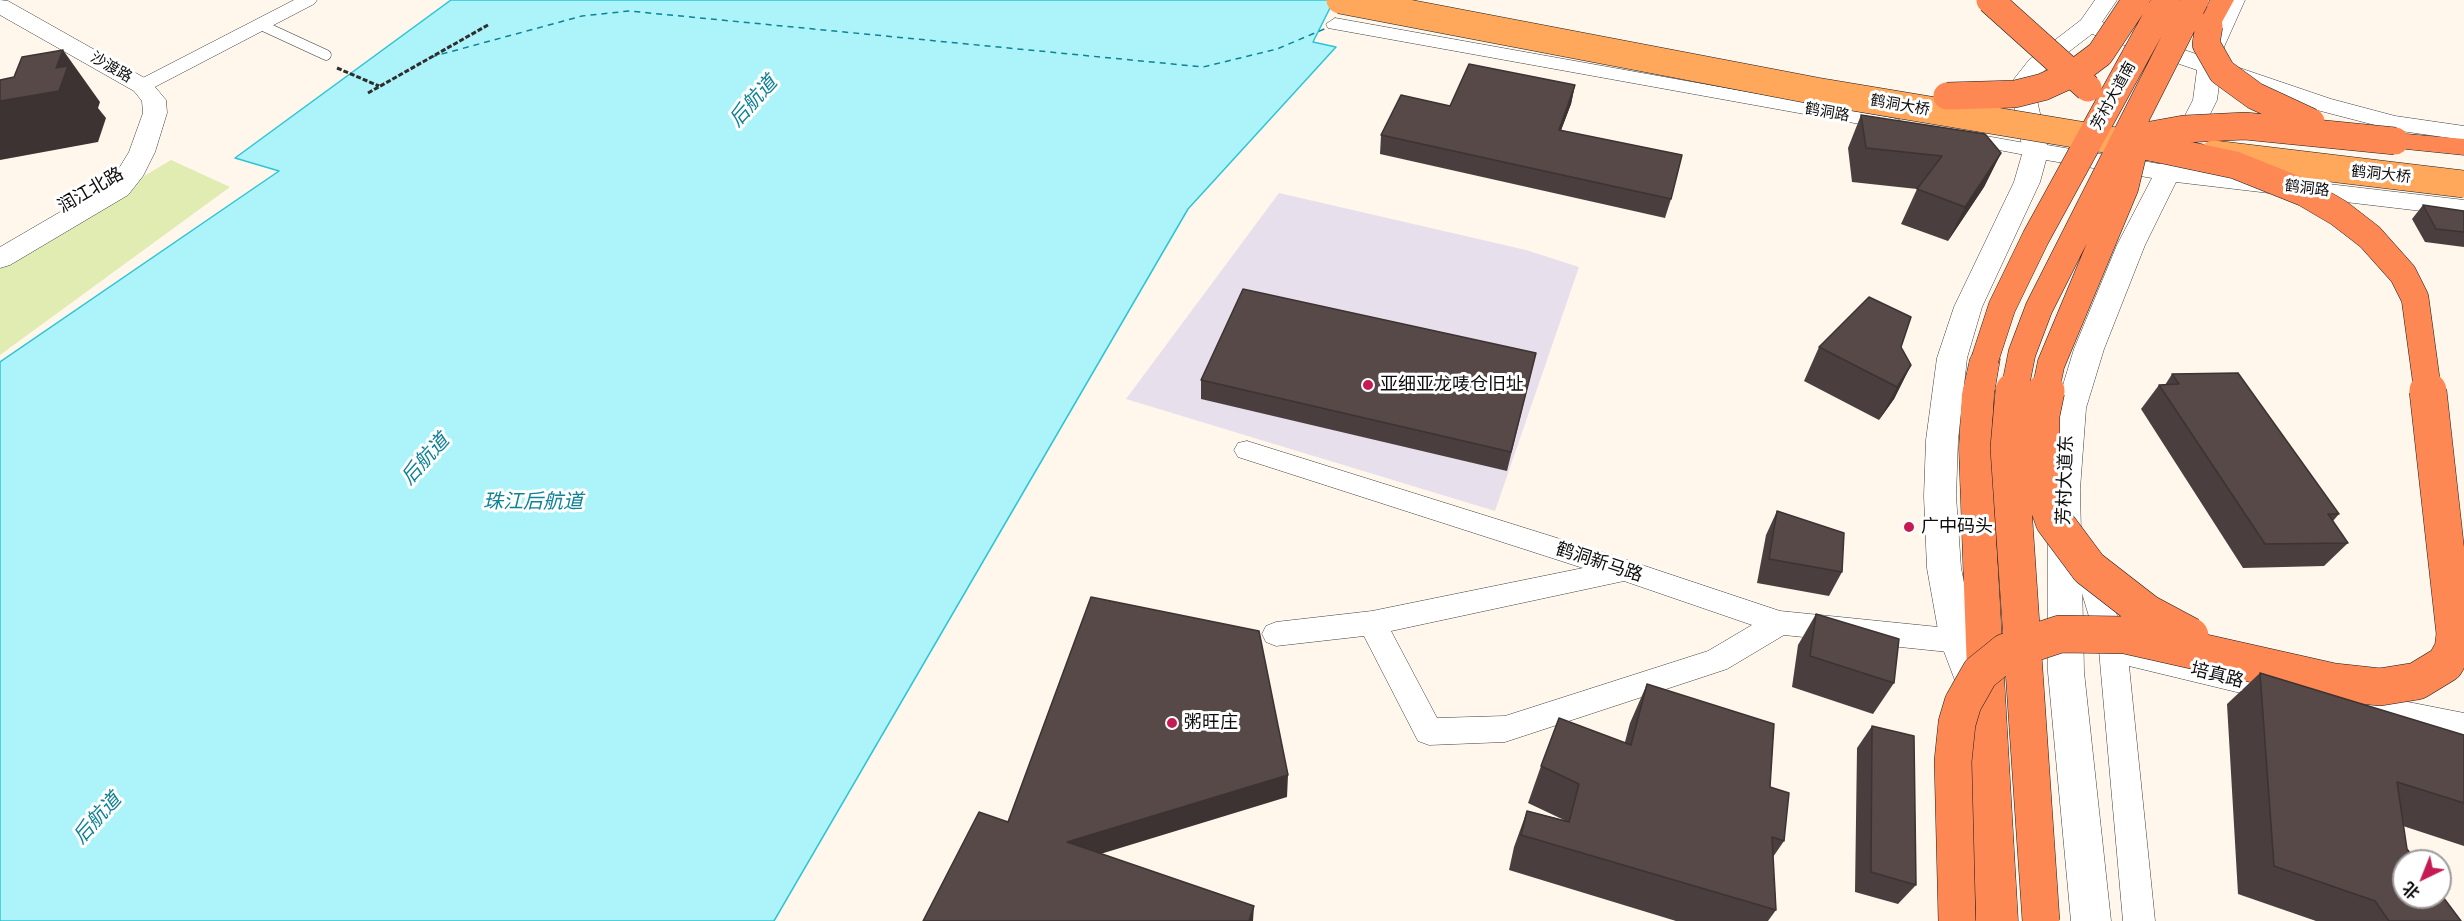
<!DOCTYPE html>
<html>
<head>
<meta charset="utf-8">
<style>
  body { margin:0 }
  #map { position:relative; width:2464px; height:921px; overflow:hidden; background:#fff6ec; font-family:"Source Serif 4","Noto Sans SC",serif }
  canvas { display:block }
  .north { position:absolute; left:2392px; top:849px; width:60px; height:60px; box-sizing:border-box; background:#fff; border:2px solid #9e9e9e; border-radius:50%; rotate:223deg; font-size:16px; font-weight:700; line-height:24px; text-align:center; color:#0c0c0c }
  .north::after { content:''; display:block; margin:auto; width:21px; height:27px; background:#c51b54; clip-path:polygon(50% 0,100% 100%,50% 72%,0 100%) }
</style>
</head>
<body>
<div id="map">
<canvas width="2464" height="921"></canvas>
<div class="north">北</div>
</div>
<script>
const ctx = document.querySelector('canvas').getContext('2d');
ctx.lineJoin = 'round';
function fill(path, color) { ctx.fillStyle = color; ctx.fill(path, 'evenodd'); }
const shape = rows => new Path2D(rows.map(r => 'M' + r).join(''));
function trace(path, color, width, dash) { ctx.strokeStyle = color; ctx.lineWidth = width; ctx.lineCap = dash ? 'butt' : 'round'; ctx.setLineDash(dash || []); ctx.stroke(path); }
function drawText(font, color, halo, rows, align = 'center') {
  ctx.font = font + ' "Source Serif 4","Noto Sans SC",serif'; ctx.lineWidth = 6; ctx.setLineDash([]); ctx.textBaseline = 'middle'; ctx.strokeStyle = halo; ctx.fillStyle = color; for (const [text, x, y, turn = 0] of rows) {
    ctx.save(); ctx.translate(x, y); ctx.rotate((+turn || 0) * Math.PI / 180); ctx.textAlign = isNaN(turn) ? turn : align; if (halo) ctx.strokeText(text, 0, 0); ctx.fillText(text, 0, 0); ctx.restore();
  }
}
fill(shape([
  [1279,193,1526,250,1579,267,1495,511,1126,399]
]), '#e7e0ec');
fill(shape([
  [171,160,230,187,0,355,0,262]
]), '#e1ecb3');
const water = shape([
  [451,0,1334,0,1313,42,1336,47,1188,209,774,921,0,921,0,362,279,171,235,158,451,0]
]);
fill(water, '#acf4fa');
trace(water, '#2ec4d6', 1.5);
trace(shape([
  [431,57,582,16,629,11,1203,67,1277,49,1329,27]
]), '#0e8297', 1.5, [6, 5]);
const service = shape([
  [261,25,326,55]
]);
const minor = shape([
  [294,0,317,0,314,4,149,90,135,90,132,86,135,82,294,0],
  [1335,18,1893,118,1900,120,1903,124,1900,128,1893,130,1328,28,1326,24,1335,18],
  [1958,131,2036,145,2043,147,2046,151,2043,155,2036,157,1951,141,1948,137,1951,133,1958,131],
  [1247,441,1624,559,1780,611,1958,629,1968,633,1972,641,1968,649,1958,653,1784,635,1727,669,1505,742,1429,745,1418,741,1364,636,1276,646,1266,642,1262,634,1266,626,1276,622,1372,611,1583,568,1238,457,1234,450,1238,443,1247,441],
  [1624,581,1752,625,1708,651,1505,716,1437,718,1391,631,1624,581],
  [2087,552,2097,555,2101,563,2126,645,2133,643,2282,677,2292,681,2297,690,2292,699,2282,703,2129,666,2155,921,2123,921,2099,650,2073,563,2077,555,2087,552],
  [2347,690,2464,713,2464,739,2337,712,2332,703,2337,694,2347,690]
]);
const tertiary = shape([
  [0,0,8,1,150,81,166,100,167,113,155,152,143,176,128,195,10,265,0,268,0,247,110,183,129,152,143,113,142,101,134,91,0,15,0,0],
  [2095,0,2117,0,2102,22,2199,55,2223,0,2245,0,2224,47,2222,62,2331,99,2395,116,2464,126,2464,140,2394,130,2313,109,2220,77,2217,100,2184,167,2464,200,2464,216,2176,182,2145,245,2104,349,2086,408,2080,489,2084,672,2111,921,2071,921,2048,672,2048,489,2056,408,2074,349,2117,245,2152,178,2046,160,2040,182,1982,307,1967,358,1958,440,1956,496,1961,568,1976,641,1998,701,1993,712,1980,717,1967,712,1940,641,1927,568,1924,496,1926,440,1937,358,1954,307,2014,182,2023,151,2013,100,2014,79,2029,60,2081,20,2095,0],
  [2092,34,2197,70,2193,100,2160,164,2047,145,2037,100,2038,80,2045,70,2092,34]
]);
const trunk = shape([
  [2210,0,2234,0,2217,31,2209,33,2201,31,2197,26,2210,0],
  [2395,133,2464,139,2464,155,2386,147,2382,141,2386,135,2395,133],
  [1985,348,1996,351,2000,359,1994,394,1991,448,2018,921,1976,921,1959,448,1962,394,1970,359,1974,351,1985,348]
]);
trace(service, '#3f3f3f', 11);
trace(minor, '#3f3f3f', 1);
trace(tertiary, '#3f3f3f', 1);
trace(trunk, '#1d1d1d', 1);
trace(shape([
  [337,68,379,86],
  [368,93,488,25]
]), '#2e2e2e', 3, [5, 2]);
trace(service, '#fff', 10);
fill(minor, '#fff');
fill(tertiary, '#fff');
fill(trunk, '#fe8853');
const primaryBridge = shape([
  [1340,0,1816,91,2152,147],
  [2213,154,2464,184]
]);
const trunkBridgeFar1 = shape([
  [1990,0,2088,88],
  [2209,26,2206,44,2222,72,2255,96,2311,122],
  [1947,96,2015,94,2043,87,2076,72,2100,54,2136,0],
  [2140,137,2184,129,2245,126,2395,141],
  [2145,146,2235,165,2305,193,2339,213,2370,237,2403,274,2415,298,2428,393],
  [1985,359,2002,307,2036,237,2166,0],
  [2014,393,2022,353,2039,308,2195,0],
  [2045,393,2051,364,2125,187,2134,149]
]);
const trunkBridge = shape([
  [2014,391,2009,448,2041,921],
  [2046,391,2041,415,2041,473,2043,490,2054,521,2089,568,2147,613,2190,636],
  [1957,921,1953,761,1957,723,1963,703,1980,673,2006,652,2060,634,2125,635,2334,682,2380,687,2417,681,2445,664,2453,650,2455,634,2428,391]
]);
trace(primaryBridge, '#1d1d1d', 28, []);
trace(trunkBridgeFar1, '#1d1d1d', 28, []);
trace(trunkBridge, '#1d1d1d', 38, []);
trace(primaryBridge, '#ffa85c', 27);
trace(trunkBridgeFar1, '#fe8853', 27);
trace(trunkBridge, '#fe8853', 37);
fill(shape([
  [1575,85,1571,104,1561,130,1671,199,1665,218,1380,154,1381,135,1450,106],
  [1861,115,2001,153,1984,187,1948,241,1901,224,1917,189,1852,182,1848,148],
  [2423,205,2464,211,2464,247,2425,242,2412,219],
  [1819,347,1901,347,1911,365,1894,399,1879,420,1804,381],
  [1536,353,1507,471,1201,399,1201,380],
  [2172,374,2339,514,2333,521,2348,543,2324,566,2243,568,2141,409,2159,385,2165,385],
  [1777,511,1842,572,1829,596,1757,583,1766,535],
  [1816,614,1894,683,1873,714,1792,687,1798,645],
  [2260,673,2464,735,2464,846,2403,826,2407,849,2461,921,2316,921,2238,894,2227,704],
  [1647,684,1770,787,1784,841,1773,857,1776,910,1768,921,1676,921,1509,870,1514,847,1527,811,1564,820,1528,803,1541,766,1625,742,1630,723],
  [1872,726,1916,885,1898,904,1855,892,1857,748]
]), '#4a3f3e');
fill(shape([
  [63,50,100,102,98,108,106,118,98,142,0,160,0,101,56,68],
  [1575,85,1571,104,1554,149,1559,130],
  [2001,153,1984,187,1948,241,1965,207],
  [1911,365,1894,399,1879,420,1897,387],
  [1288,775,1287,797,1071,863,1067,842],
  [1254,906,1253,921,1249,921]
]), '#3c3332');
const building = shape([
  [63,50,56,68,68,66,59,91,0,101,0,80,14,77,22,57,63,50],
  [1469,64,1575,85,1559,130,1682,155,1671,199,1381,135,1401,95,1450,106,1469,64],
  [1861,115,1985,134,2001,153,1965,207,1917,189,1942,156,1866,148,1861,115],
  [2423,205,2464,211,2464,232,2436,229,2423,205],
  [1243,289,1536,353,1511,452,1201,380,1243,289],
  [1869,297,1911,317,1901,347,1911,365,1897,387,1819,347,1869,297],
  [2238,373,2339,514,2328,514,2348,543,2265,544,2159,385,2179,384,2172,374,2238,373],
  [1777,511,1844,533,1842,572,1769,559,1777,511],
  [1091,597,1259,631,1288,775,1067,842,1254,906,1249,921,923,921,979,812,1008,822,1091,597],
  [1816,614,1899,639,1894,683,1810,656,1816,614],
  [2260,673,2464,735,2464,803,2397,782,2407,849,2416,861,2404,861,2404,897,2440,897,2440,893,2461,921,2389,921,2375,901,2274,866,2260,673],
  [1647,684,1774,724,1770,787,1789,793,1784,841,1772,837,1776,910,1521,835,1527,811,1569,822,1579,784,1541,766,1559,718,1631,745,1647,684],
  [1872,726,1914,736,1916,885,1871,872,1872,726]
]);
fill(building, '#564948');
trace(building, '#3c3332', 1.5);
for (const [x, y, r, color] of [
  [1368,385,6,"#c51b54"],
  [1909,527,6,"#c51b54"],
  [1172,723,6,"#c51b54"]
]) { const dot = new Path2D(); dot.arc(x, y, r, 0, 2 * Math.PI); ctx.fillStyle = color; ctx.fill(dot); trace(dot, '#fff', 2); }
drawText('15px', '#0c0c0c', '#fff', [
  ["沙渡路",111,68,30],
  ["芳村大道南",2114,96,-61],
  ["鹤洞大桥",1900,106,10],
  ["鹤洞路",1827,113,10],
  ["鹤洞大桥",2381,175,6],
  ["鹤洞路",2307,189,7]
]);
drawText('18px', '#0c0c0c', '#fff', [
  ["润江北路",91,191,-30],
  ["芳村大道东",2066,480,-88],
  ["鹤洞新马路",1599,563,18],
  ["培真路",2217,676,14]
]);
drawText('18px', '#0c0c0c', '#fff', [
  ["亚细亚龙唛仓旧址",1380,385],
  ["广中码头",1921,527],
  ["粥旺庄",1184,723]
], 'left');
drawText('italic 20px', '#0e8297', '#fff', [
  ["后航道",754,102,-48],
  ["后航道",426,460,-48],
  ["珠江后航道",533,503],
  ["后航道",98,819,-48]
]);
</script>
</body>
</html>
